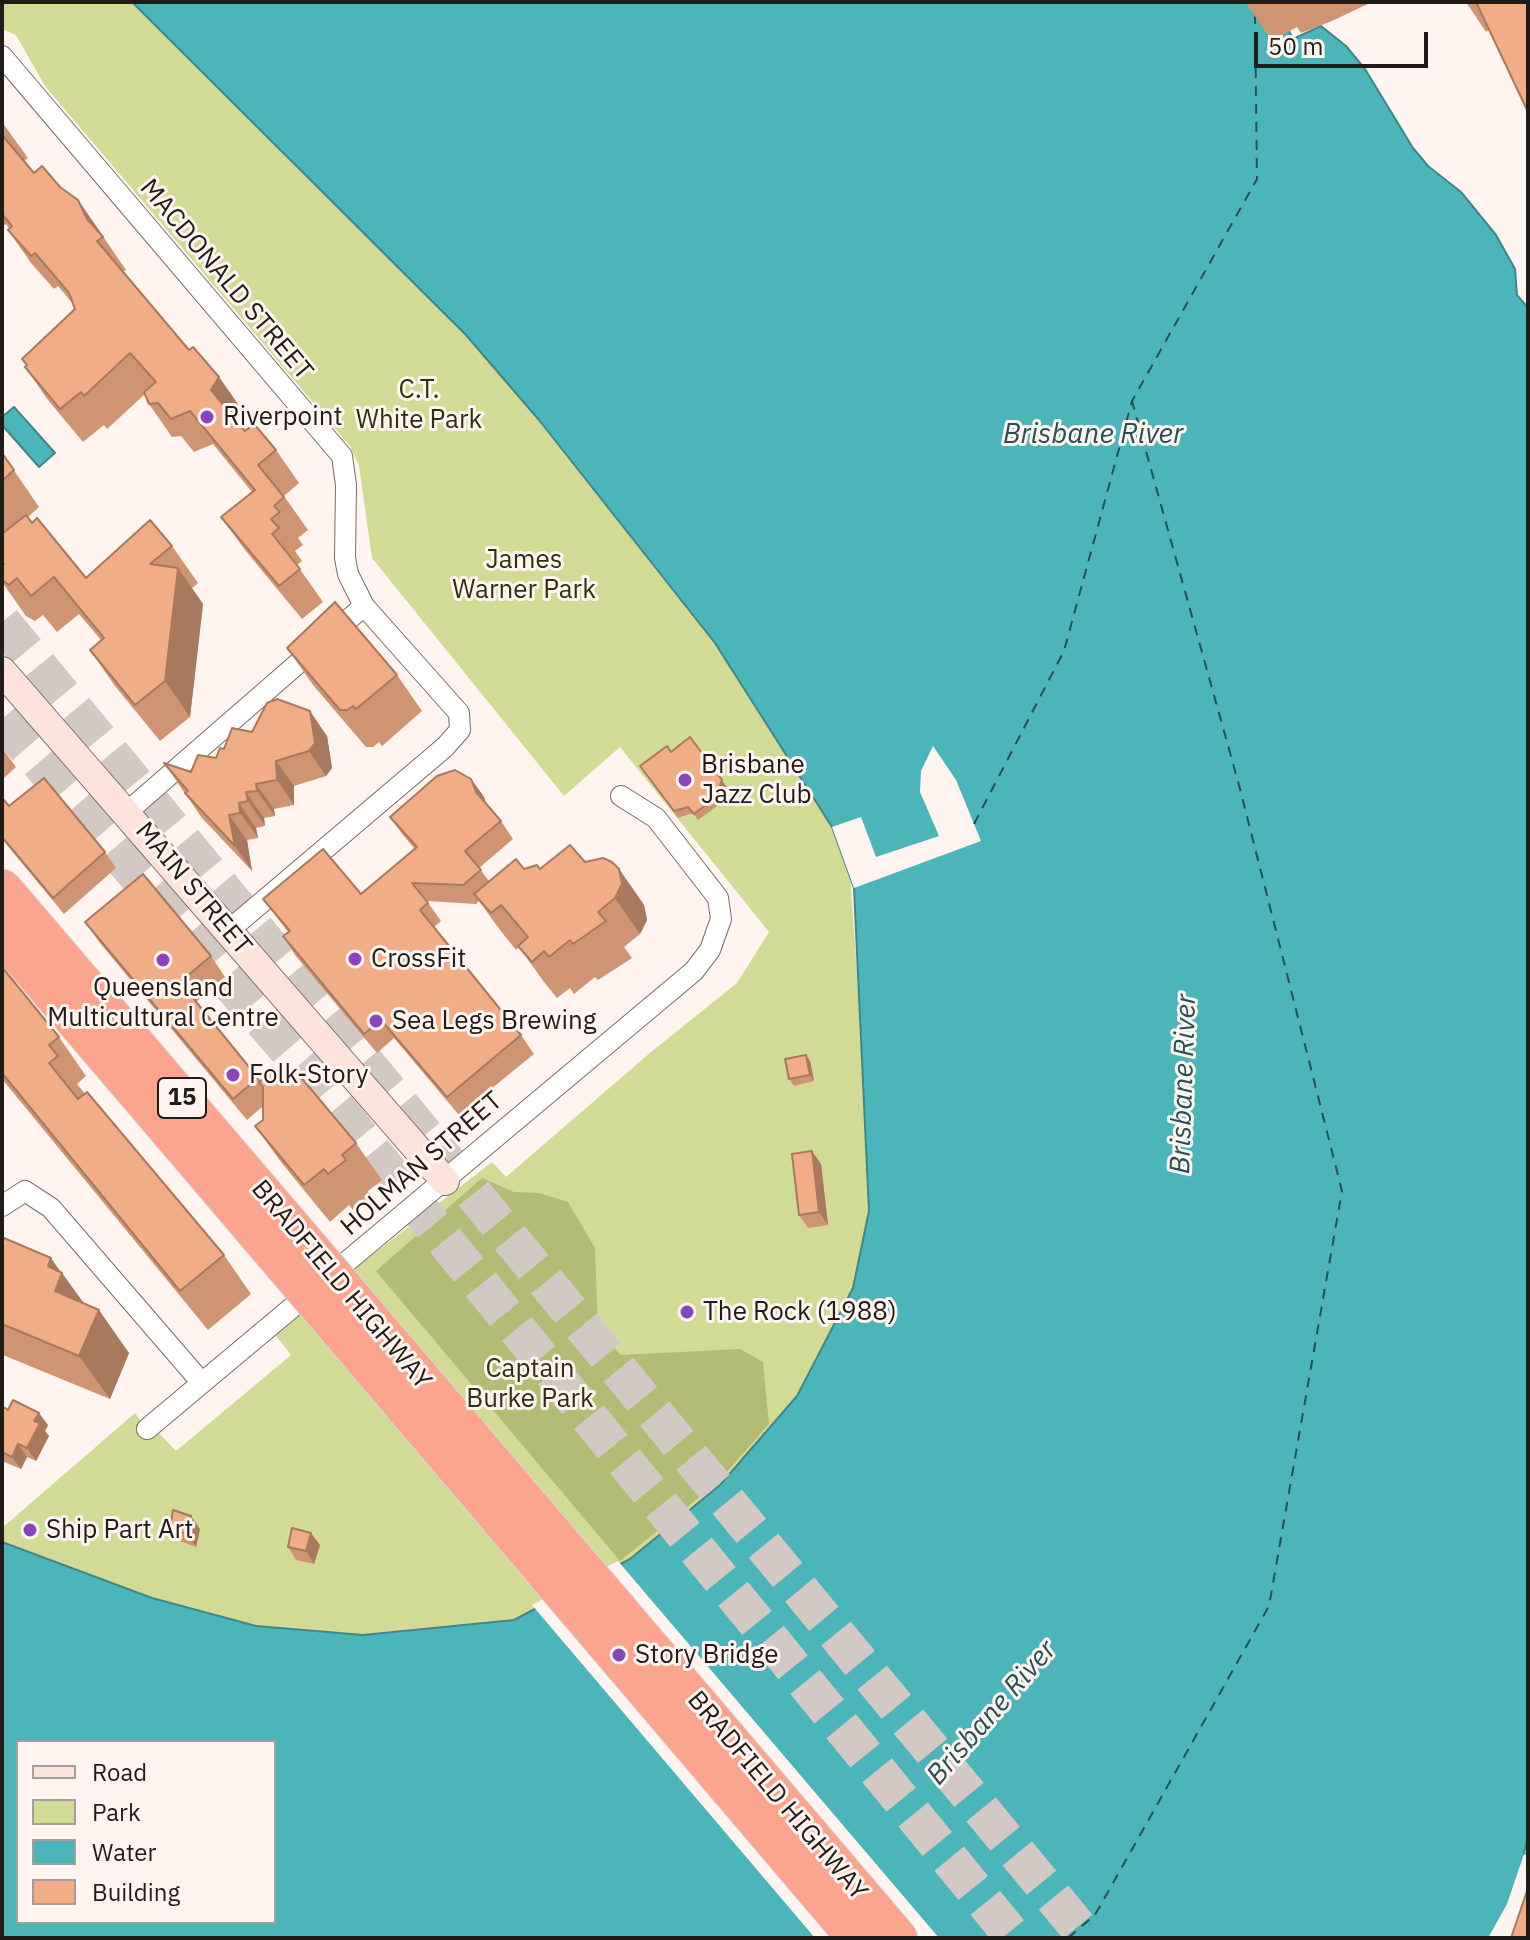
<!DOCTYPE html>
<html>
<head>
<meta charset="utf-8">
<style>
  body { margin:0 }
  #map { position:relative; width:1530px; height:1940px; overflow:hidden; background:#fff4ef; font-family:"IBM Plex Sans",sans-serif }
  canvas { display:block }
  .frame { position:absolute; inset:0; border:4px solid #201c19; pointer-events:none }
  .legend { position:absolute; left:16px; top:1740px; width:260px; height:184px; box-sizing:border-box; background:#fff4ef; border:2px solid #a69e99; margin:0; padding:10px 14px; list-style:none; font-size:24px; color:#201c19 }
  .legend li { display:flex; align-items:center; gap:16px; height:40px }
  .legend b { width:40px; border:2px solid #a69e99 }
  .scale { position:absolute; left:1254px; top:32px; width:174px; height:36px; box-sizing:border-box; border:4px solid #201c19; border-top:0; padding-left:10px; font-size:24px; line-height:28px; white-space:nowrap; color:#201c19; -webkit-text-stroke:6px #fff4ef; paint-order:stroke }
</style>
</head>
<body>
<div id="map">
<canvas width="1530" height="1940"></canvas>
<div class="frame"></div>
<ul class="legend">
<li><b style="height:10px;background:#fee3dd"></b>Road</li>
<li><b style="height:22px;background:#d1db95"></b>Park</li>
<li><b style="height:22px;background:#4cb5ba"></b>Water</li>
<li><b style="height:22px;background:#f1ad86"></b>Building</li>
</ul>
<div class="scale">50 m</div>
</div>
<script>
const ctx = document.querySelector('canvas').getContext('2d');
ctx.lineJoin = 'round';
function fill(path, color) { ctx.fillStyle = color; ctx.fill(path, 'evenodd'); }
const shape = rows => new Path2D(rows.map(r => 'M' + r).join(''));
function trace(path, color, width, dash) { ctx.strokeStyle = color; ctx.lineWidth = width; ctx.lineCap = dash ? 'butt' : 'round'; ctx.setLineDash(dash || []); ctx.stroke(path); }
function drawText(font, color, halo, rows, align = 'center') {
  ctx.font = font + ' "IBM Plex Sans",sans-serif'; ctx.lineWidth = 6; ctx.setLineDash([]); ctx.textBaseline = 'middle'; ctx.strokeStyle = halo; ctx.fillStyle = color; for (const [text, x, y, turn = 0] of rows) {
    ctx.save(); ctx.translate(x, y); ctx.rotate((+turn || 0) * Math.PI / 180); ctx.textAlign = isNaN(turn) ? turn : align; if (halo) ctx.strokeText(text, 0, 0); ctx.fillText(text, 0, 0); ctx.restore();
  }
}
fill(shape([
  [2,2,132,2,466,335,539,420,715,643,832,827,850,874,868,1127,869,1211,853,1288,797,1396,720,1485,630,1559,514,1620,363,1635,256,1626,152,1598,2,1542,2,1528,135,1413,147,1429,157,1431,176,1451,291,1355,273,1332,492,1162,506,1177,651,1052,737,983,769,932,620,747,564,796,372,558,359,466,350,446,45,86,16,35,2,29]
]), '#d1db95');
fill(shape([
  [482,1178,514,1192,539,1193,568,1202,595,1248,598,1332,621,1355,740,1349,763,1362,769,1424,717,1483,620,1561,376,1271]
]), '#b3bc74');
const water = shape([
  [132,2,1285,2,1287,27,1293,39,1321,26,1346,46,1365,69,1413,148,1428,166,1461,192,1496,235,1515,269,1517,295,1528,308,1528,1834,1524,1854,1528,1856,1528,1917,1519,1938,2,1938,2,1542,152,1598,256,1626,363,1635,514,1620,630,1559,720,1485,797,1396,853,1288,869,1211,854,888,832,827,715,643,539,420,466,335,132,2],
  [18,1742,274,1742,274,1922,18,1922,18,1742],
  [14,407,55,453,39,467,2,425,2,417,14,407]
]);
fill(water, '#4cb5ba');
trace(water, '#3f878a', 2);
fill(shape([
  [933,746,956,780,981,841,854,888,832,827,861,817,876,857,939,836,920,792,921,771],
  [618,1561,939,1938,815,1938,532,1605],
  [1524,1854,1528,1856,1528,1916,1517,1938,1488,1938,1507,1904]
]), '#fff4ef');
trace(shape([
  [974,824,1064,651,1132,401,1257,179,1255,14],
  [1068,1938,1095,1915,1269,1606,1342,1191,1239,785,1132,401]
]), '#235154', 2, [10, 8]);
trace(shape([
  [2,622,1087,1938],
  [2,719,313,1079,1014,1938]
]), '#d2c9c4', 38, [38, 19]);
const street = shape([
  [2,56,342,456,346,485,345,558,348,574,364,606,459,713,460,730,445,747,228,931],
  [127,812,364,606],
  [2,1206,25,1191,51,1208,202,1383],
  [147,1429,694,971,710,950,721,919,718,898,656,818,621,796]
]);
const secondary = shape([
  [2,671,445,1181]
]);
const highway = shape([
  [362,1309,898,1938],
  [338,1329,856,1938]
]);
trace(street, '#776c66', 22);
trace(secondary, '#776c66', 30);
trace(highway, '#d7d6d6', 40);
trace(street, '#fff', 20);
trace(secondary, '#fee3dd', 28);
trace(highway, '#faa38d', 38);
const highwayBridge = shape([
  [2,888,362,1309],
  [2,935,338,1329]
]);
trace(highwayBridge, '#d7d6d6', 40, []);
trace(highwayBridge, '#faa38d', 38);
fill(shape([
  [1245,2,1372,2,1332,21,1301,33,1297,27,1272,41],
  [1466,2,1528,2,1486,32],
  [2,122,28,158,24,161,34,173,78,200,126,270,123,272,189,350,219,377,242,410,236,420,245,431,276,450,299,483,284,496,308,530,298,538,303,545,295,551,302,561,297,565,323,602,302,619,245,550,221,517,252,492,213,444,194,452,181,436,172,437,149,404,145,394,107,429,104,425,83,442,48,400,25,367,75,309,74,305,58,286,54,289,31,263,8,230,9,228,6,224,2,227],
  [2,453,39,507,28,517,86,578,172,546,198,583,192,588,203,604,190,717,160,741,115,686,90,650,101,640,79,614,57,632,43,615,35,621,26,616,2,582],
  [287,648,397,675,422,711,382,746,379,742,373,747,366,747,313,685],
  [252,732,327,736,332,768,326,776,294,786,294,805,274,809,275,816,264,818,265,826,256,828,258,838,247,840,252,871,202,818,164,763,191,772,216,758,224,749],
  [2,748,16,767,2,780],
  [671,752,726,786,720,804,698,820,693,813,678,818,640,766],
  [471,779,484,797,486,804,501,821,513,839,479,868,489,881,524,869,540,869,585,862,619,869,644,905,647,920,640,934,624,947,632,958,598,980,595,977,574,994,570,988,557,998,544,982,519,947,516,950,500,930,479,901,476,904,427,901,441,921,434,927,521,1035,534,1054,459,1115,394,1038,377,1053,295,955,283,936,288,932,263,899,361,894,415,849,403,835,390,817],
  [2,798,9,806,105,852,116,868,64,914,2,839],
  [85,922,211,956,225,977,196,1002,261,1081,282,1080,356,1143,382,1180,368,1191,371,1196,354,1211,349,1205,330,1222,281,1162,255,1126,263,1120,263,1106,247,1120,100,943],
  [2,967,59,1037,86,1076,77,1084,85,1094,224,1255,251,1294,208,1330,2,1079],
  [810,1061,814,1081,794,1086,789,1079],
  [821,1164,828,1225,808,1228,799,1215],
  [2,1243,61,1272,84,1304,129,1353,110,1399,3,1355,2,1353],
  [2,1406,48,1425,45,1431,49,1436,36,1461,27,1457,21,1469,2,1461],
  [191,1516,200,1529,196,1547,179,1541,170,1529],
  [320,1545,314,1564,296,1560,288,1547]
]), '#cf9573');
fill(shape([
  [78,200,101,233,105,240,87,219],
  [219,377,242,410,234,423,211,390],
  [178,568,203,604,190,717,165,681],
  [310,711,327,736,332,768,326,776,309,751],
  [276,761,294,786,294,805,277,780],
  [471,779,484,797,488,810,476,792],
  [722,780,726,786,720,804,715,798],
  [256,784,274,809,275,816,257,791],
  [246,792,264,818,265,826,248,801],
  [239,803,256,828,258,838,240,813],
  [229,815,247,840,252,871,235,846],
  [619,869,644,905,647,920,640,934,615,898],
  [806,1055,810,1061,814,1081,810,1075],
  [812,1151,821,1164,828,1225,819,1212],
  [51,1258,62,1274,62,1273,93,1316,55,1291,48,1266],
  [99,1310,129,1353,110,1399,79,1356],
  [39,1413,48,1425,45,1431,49,1436,36,1461,27,1448,34,1421],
  [18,1444,27,1457,21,1469,12,1457],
  [191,1516,200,1529,196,1547,187,1534],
  [311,1533,320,1545,314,1564,306,1551]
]), '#a9795e');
const building = shape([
  [1476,2,1528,2,1528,112,1476,2],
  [2,135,34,173,42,166,60,187,78,200,87,219,103,237,97,241,189,350,193,347,219,377,211,390,245,431,254,424,276,450,258,465,284,497,274,506,280,512,271,519,279,528,272,534,300,569,279,586,221,517,255,490,190,411,171,419,158,403,149,404,144,392,156,382,130,353,84,396,81,392,60,409,25,367,27,365,22,359,75,309,69,293,35,253,31,256,8,230,12,226,2,214,2,135],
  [2,453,14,470,2,481,2,453],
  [26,515,32,523,37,518,86,578,150,520,172,546,150,564,178,568,165,681,135,705,90,650,104,638,54,577,31,596,17,578,9,585,2,580,2,566,4,564,2,562,2,534,26,515],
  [335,602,397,675,356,709,353,706,347,710,340,710,287,648,335,602],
  [277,699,310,711,315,743,309,751,276,761,277,780,256,784,257,791,246,792,248,801,239,803,240,813,229,815,235,846,185,793,188,791,164,763,191,772,198,755,216,758,220,748,224,749,232,728,252,732,267,703,277,699],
  [690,737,722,780,715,798,694,814,688,807,674,811,640,766,667,746,671,752,690,737],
  [455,770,471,779,476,792,501,821,465,851,481,870,463,885,412,883,428,903,420,910,521,1035,447,1097,381,1020,364,1034,283,936,290,931,263,899,323,849,361,894,417,847,390,817,437,776,455,770],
  [44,778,105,852,53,898,2,837,2,798,9,806,44,778],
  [570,845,585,862,603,858,612,862,619,869,622,884,615,898,598,912,606,921,573,944,570,940,549,957,544,951,532,962,518,946,528,937,501,905,491,913,474,894,516,859,524,869,537,865,540,869,570,845],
  [143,874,211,956,180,982,258,1078,233,1099,85,922,143,874],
  [2,967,59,1037,49,1045,58,1056,49,1063,78,1099,87,1092,224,1255,180,1291,2,1073,2,967],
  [806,1055,810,1075,789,1079,785,1059,806,1055],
  [294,1069,356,1143,342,1155,346,1160,328,1174,324,1169,304,1185,255,1126,263,1120,263,1087,259,1082,274,1070,282,1080,294,1069],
  [812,1151,819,1212,799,1215,792,1154,812,1151],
  [4,1238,51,1258,48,1266,62,1273,55,1291,99,1310,79,1356,2,1324,2,1243,4,1238],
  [13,1400,39,1413,34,1421,40,1423,27,1448,18,1444,12,1457,2,1452,2,1406,8,1410,13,1400],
  [173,1510,191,1516,187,1534,170,1529,173,1510],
  [292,1528,311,1533,306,1551,288,1547,292,1528],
  [1528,1888,1528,1938,1511,1938,1528,1888]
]);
fill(building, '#f1ad86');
trace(building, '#a9795e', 2);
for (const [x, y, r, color] of [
  [207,417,8,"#8845b9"],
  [685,780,8,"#8845b9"],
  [355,959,8,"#8845b9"],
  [163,960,8,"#8845b9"],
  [376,1021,8,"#8845b9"],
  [233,1075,8,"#8845b9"],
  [687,1312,8,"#8845b9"],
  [30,1530,8,"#8845b9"],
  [619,1655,8,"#8845b9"]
]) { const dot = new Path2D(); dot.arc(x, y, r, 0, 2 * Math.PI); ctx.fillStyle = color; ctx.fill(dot); trace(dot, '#fff4ef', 3); }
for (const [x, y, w] of [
  [182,1098,48]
]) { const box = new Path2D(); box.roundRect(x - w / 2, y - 20, w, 40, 6); ctx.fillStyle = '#fff4ef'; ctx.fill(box); trace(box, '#201c19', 2); }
drawText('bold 24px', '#201c19', null, [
  ["15",182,1098]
]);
drawText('26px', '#201c19', '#fff4ef', [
  ["MACDONALD STREET",226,280,50],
  ["MAIN STREET",193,889,50],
  ["HOLMAN STREET",422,1164,-41],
  ["BRADFIELD HIGHWAY",341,1285,50],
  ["BRADFIELD HIGHWAY",777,1796,50]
]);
drawText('26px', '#2e3111', '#fff4ef', [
  ["C.T.",419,390],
  ["White Park",419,420],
  ["James",524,560],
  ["Warner Park",524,590],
  ["Captain",530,1369],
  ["Burke Park",530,1399]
]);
drawText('26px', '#201c19', '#fff4ef', [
  ["Riverpoint",223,417],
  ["Brisbane",701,765],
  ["Jazz Club",701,795],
  ["CrossFit",371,959],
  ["Queensland",163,988,"center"],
  ["Multicultural Centre",163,1018,"center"],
  ["Sea Legs Brewing",392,1021],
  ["Folk-Story",249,1075],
  ["The Rock (1988)",703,1312],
  ["Ship Part Art",46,1530],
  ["Story Bridge",635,1655]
], 'left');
drawText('italic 28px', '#235154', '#fff4ef', [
  ["Brisbane River",1093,435],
  ["Brisbane River",1184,1084,-88],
  ["Brisbane River",992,1713,-49]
]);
</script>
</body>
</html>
